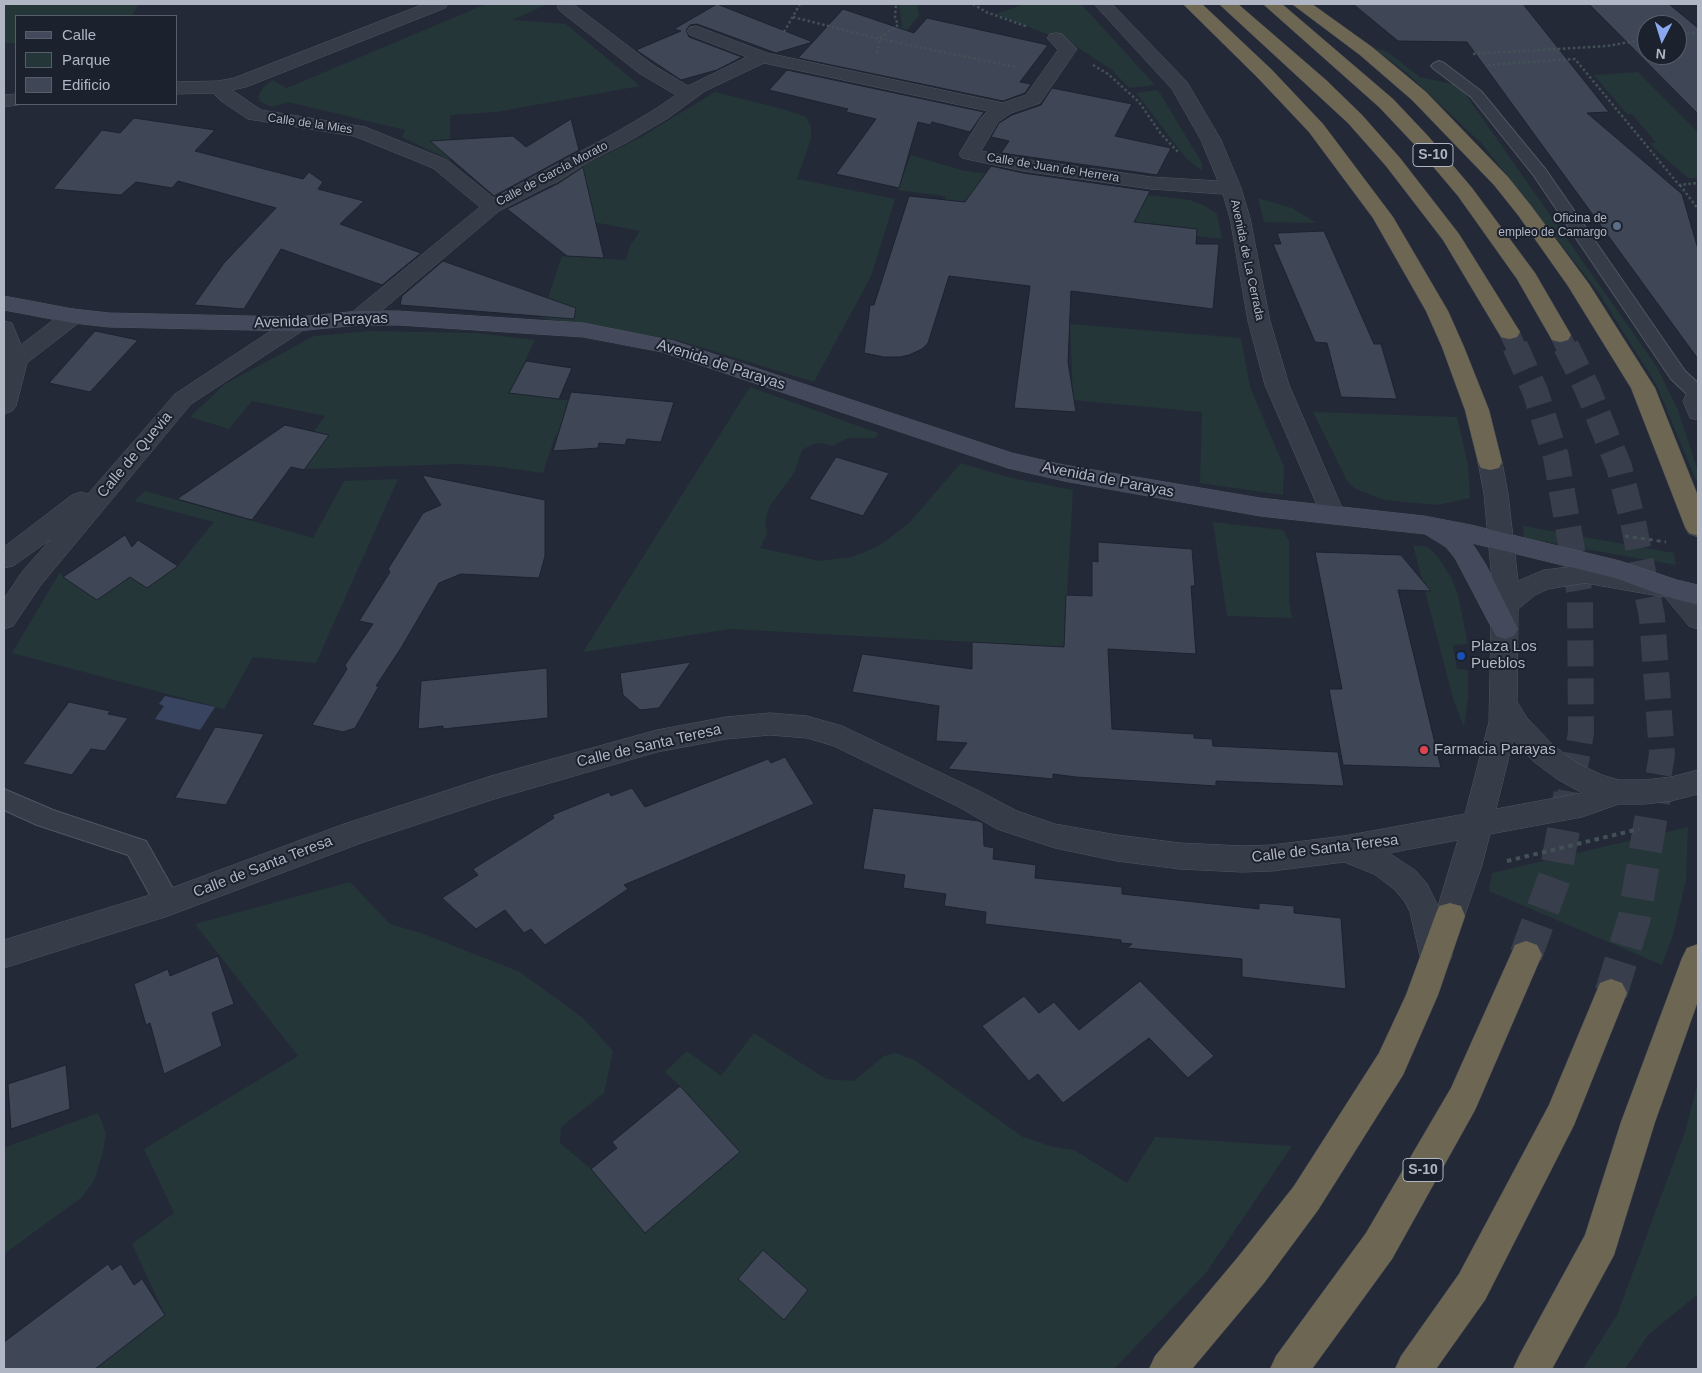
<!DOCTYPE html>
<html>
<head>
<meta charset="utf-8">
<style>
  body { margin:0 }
  #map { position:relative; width:1702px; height:1373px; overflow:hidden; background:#232937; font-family:Helvetica,sans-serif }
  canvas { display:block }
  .frame { position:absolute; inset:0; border:5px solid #b1b6c4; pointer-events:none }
  .legend { position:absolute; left:15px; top:15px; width:162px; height:90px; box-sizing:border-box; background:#1b212d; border:1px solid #575d69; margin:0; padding:6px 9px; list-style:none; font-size:15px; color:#b1b6c4 }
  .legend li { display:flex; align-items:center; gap:10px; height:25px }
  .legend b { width:25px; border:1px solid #575d69 }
  .north { position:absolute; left:1637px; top:15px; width:50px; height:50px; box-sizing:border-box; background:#1b212d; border:1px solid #575d69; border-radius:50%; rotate:185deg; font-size:14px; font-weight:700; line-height:20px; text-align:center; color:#b1b6c4 }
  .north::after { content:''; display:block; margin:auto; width:18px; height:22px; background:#8aa7f0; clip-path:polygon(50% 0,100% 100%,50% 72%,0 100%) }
</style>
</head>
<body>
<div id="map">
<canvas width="1702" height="1373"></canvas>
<div class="frame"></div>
<ul class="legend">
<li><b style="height:6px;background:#444a5b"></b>Calle</li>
<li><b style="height:14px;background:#253639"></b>Parque</li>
<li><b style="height:14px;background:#3f4757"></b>Edificio</li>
</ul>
<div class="north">N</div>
</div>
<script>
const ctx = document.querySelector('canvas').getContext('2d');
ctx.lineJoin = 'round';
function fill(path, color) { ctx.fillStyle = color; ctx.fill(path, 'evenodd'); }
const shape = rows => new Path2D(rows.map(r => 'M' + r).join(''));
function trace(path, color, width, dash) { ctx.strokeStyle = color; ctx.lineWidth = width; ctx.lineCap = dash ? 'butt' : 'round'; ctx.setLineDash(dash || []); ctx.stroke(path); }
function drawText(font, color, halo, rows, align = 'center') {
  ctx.font = font + ' Helvetica,sans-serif'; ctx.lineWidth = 4; ctx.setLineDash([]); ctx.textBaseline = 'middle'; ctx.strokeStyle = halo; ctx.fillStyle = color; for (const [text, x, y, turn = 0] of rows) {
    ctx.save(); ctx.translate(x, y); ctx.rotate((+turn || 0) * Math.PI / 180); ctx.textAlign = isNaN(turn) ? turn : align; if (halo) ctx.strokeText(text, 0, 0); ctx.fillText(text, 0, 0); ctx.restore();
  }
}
fill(shape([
  [4,4,139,4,132,16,16,16,16,43,4,43],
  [486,4,544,4,546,5,512,20,566,24,640,86,496,112,450,115,450,160,402,137,405,130,288,102,272,107,261,102,258,96,263,88,272,80,287,88],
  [899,4,917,4,919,16,897,41,885,39,902,25],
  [1025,4,1081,4,1155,85,1129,88,1112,70,1074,45,996,14],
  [1373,48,1386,51,1420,77,1456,85,1461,88,1657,367,1678,410,1698,471,1698,485,1657,386,1599,293,1483,145,1406,72],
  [1638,72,1698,132,1698,178,1688,178,1656,150,1650,143,1656,143,1632,114,1627,114,1594,75],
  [1158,90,1202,163,1202,171,1186,158,1136,93],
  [715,92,786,110,806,117,811,126,811,139,797,179,895,199,871,276,814,382,677,340,541,318,562,256,626,260,630,246,640,231,557,215,591,201,586,180,552,185,574,170,641,137],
  [911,155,961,170,1055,184,1190,200,1205,206,1217,214,1222,239,1196,236,1196,229,945,200,946,196,898,190],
  [1258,198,1292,208,1317,223,1264,222],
  [1070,324,1241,338,1250,387,1284,467,1283,495,1200,483,1202,412,1073,400],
  [369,331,476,333,535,340,510,393,563,400,579,400,554,439,543,473,493,466,459,464,305,469,328,435,314,431,325,416,252,401,229,429,190,417,225,384,314,336],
  [750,387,878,433,876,438,848,438,832,446,822,443,813,444,802,450,794,473,769,507,765,522,767,533,760,548,820,561,852,557,879,546,909,523,961,463,1011,478,1073,490,1064,647,730,629,583,652],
  [1313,412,1457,417,1468,465,1470,498,1437,505,1384,500,1354,488,1347,481],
  [398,479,316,663,253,657,224,709,12,653,60,572,64,577,97,600,130,577,147,588,178,566,214,522,134,501,145,491,313,538,344,481],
  [1213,522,1283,530,1289,541,1289,601,1292,618,1227,616],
  [1523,526,1674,553,1676,565,1524,538],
  [1413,545,1428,547,1438,557,1452,579,1458,596,1468,644,1453,645,1457,669,1468,670,1468,698,1464,727,1454,702],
  [1688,827,1686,880,1673,935,1662,965,1489,891,1492,873],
  [350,882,390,924,421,933,520,972,583,1018,613,1051,604,1093,561,1127,560,1143,591,1169,645,1233,740,1152,680,1086,665,1072,687,1051,721,1076,754,1033,826,1079,854,1081,884,1056,896,1053,916,1061,1023,1137,1050,1146,1074,1150,1127,1183,1155,1137,1292,1146,1206,1273,1114,1369,95,1369,165,1315,132,1244,174,1213,144,1149,298,1056,195,924],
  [1698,1082,1697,1295,1648,1335,1625,1369,1583,1369,1617,1315,1685,1132],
  [98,1113,106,1133,103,1152,94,1181,81,1198,4,1254,4,1148]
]), '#253639');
fill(shape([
  [165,696,215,707,200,730,155,719,164,706,159,704]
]), '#394560');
const building = shape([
  [717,4,813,42,843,9,914,33,927,18,1048,45,1020,82,1031,84,1025,93,1003,101,798,58,813,42,776,53,697,24,690,25,686,30,689,37,742,57,717,70,681,80,636,50,681,31,674,29,717,4],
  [1353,4,1523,4,1609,112,1587,113,1682,194,1698,249,1698,359,1467,42,1398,41,1353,4],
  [1589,4,1669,4,1698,28,1698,114,1589,4],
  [1647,25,1677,25,1677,55,1647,55,1647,25],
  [787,70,984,112,970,132,932,122,930,125,918,122,899,188,836,174,876,119,846,112,848,109,769,90,787,70],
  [1052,88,1132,104,1115,136,1171,148,1157,175,1001,153,1009,141,991,137,999,123,1012,115,1041,105,1052,88],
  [134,118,215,130,195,151,303,179,309,172,323,182,318,189,364,201,340,224,421,253,382,285,281,249,244,309,194,305,224,263,276,208,178,181,172,188,136,182,121,195,53,189,102,130,120,133,134,118],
  [571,119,579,150,494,196,430,141,513,136,526,147,571,119],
  [991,166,1023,173,1150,191,1134,222,1197,229,1196,244,1219,244,1213,309,1071,291,1068,362,1076,412,1014,408,1030,286,949,276,928,343,922,349,909,355,900,357,884,357,864,353,870,305,874,305,909,196,965,202,991,166],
  [583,167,587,185,604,258,567,256,507,209,559,183,583,167],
  [1324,231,1374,344,1381,344,1397,399,1341,397,1327,343,1315,342,1273,244,1281,244,1277,233,1324,231],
  [443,261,576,308,574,319,400,305,402,296,443,261],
  [95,331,138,340,90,392,49,383,95,331],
  [526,361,572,368,559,399,509,393,526,361],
  [571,392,674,402,661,442,627,439,625,445,599,443,598,448,553,451,571,392],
  [285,425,329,435,304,470,291,467,252,520,177,499,285,425],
  [836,457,889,473,863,516,809,499,836,457],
  [422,475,545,500,545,556,539,578,461,574,439,583,401,648,376,686,379,686,355,728,343,732,312,725,347,669,345,665,373,624,359,621,390,572,388,569,423,513,441,505,422,475],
  [125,535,132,547,138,540,178,566,147,588,130,577,97,600,63,577,125,535],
  [1098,542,1192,549,1195,586,1191,586,1196,654,1108,649,1112,729,1194,734,1194,738,1212,739,1213,746,1338,752,1344,786,1216,781,1216,786,1076,777,1053,774,1053,779,948,769,967,743,936,741,939,706,852,692,862,654,972,669,972,642,1064,647,1066,595,1092,596,1092,561,1098,562,1098,542],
  [1315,552,1401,555,1431,591,1398,590,1441,768,1343,765,1329,689,1342,689,1315,552],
  [691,662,659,708,640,710,623,695,620,673,691,662],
  [547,668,548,718,443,729,443,726,418,729,421,681,547,668],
  [69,702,110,711,108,714,128,718,105,751,91,749,72,775,23,764,69,702],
  [215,727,264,734,226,805,175,798,215,727],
  [785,757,814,804,624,885,628,889,545,945,531,929,524,933,505,910,476,929,442,898,478,875,473,869,554,818,552,815,609,792,611,796,632,788,645,807,768,759,771,763,785,757],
  [873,808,979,821,983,823,984,846,994,848,993,859,1036,865,1035,878,1122,887,1122,894,1259,909,1259,903,1294,906,1294,913,1341,918,1346,989,1242,977,1242,959,1127,948,1132,944,1121,943,1121,940,985,924,986,912,944,906,946,894,903,888,905,875,863,869,873,808],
  [218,956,234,1004,212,1013,222,1046,164,1074,150,1023,146,1025,134,984,168,969,170,976,218,956],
  [1140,981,1214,1056,1188,1078,1149,1038,1063,1103,1038,1074,1029,1081,982,1026,1024,996,1039,1013,1054,1002,1079,1030,1140,981],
  [66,1065,70,1109,11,1129,8,1084,66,1065],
  [680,1086,740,1152,645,1233,591,1169,617,1148,612,1142,680,1086],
  [763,1250,808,1290,784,1320,738,1279,763,1250],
  [108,1264,112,1270,121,1264,134,1285,142,1279,165,1315,95,1369,4,1369,4,1342,108,1264]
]);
fill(building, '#3f4757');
trace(building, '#1d232f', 1);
trace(shape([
  [1509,332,1516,347],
  [1560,335,1566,347]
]), '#383e4c', 20, [20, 10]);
trace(shape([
  [1515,346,1535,391,1556,457,1580,596,1581,733,1570,795],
  [1566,346,1587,388,1619,467,1633,522,1652,617,1662,755,1655,795]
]), '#383e4c', 26, [26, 12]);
trace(shape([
  [1526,955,1555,876,1570,794],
  [1611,993,1634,919,1655,794]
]), '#383e4c', 33, [33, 16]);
const lane = shape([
  [1439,61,1444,63,1481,91,1546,170,1685,371,1698,383,1698,398,1689,396,1671,379,1534,176,1471,97,1434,69,1431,66,1434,63,1439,61],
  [4,789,53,810,146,841,181,903,177,911,168,914,159,911,128,855,37,825,4,810,4,789]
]);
const street = shape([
  [424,4,448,4,445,8,246,87,232,90,261,110,365,127,447,160,494,198,615,133,654,110,676,95,639,73,560,11,557,7,559,4,573,4,653,65,688,86,747,57,690,35,687,31,690,27,696,26,767,53,1003,103,1026,95,1058,50,1047,38,1050,34,1056,33,1062,34,1077,49,1040,103,1011,113,998,122,981,151,1023,159,1151,177,1218,181,1201,140,1172,89,1094,4,1112,4,1187,82,1221,140,1241,188,1250,218,1270,321,1289,385,1345,515,1342,521,1333,524,1324,521,1265,385,1248,321,1230,218,1223,194,1151,189,1023,171,962,158,959,154,981,118,988,111,764,63,705,91,668,118,629,141,588,162,558,181,499,211,367,323,359,325,351,323,348,318,351,313,480,207,433,168,354,136,248,119,221,101,213,93,176,94,176,82,218,81,234,78,424,4],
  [16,94,16,104,23,104,4,107,4,95,16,94],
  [73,309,81,311,84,316,81,321,27,363,16,406,12,411,4,414,4,321,12,323,21,345,65,311,73,309],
  [297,317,305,319,308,324,305,329,191,404,40,586,13,626,4,629,4,599,22,572,51,539,13,566,4,568,4,547,72,495,81,492,88,494,175,394,289,319,297,317],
  [1698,383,1698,420,1690,418,1683,401,1690,386,1698,383],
  [1490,454,1499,456,1502,462,1508,494,1518,581,1544,570,1585,565,1682,582,1698,601,1698,629,1689,626,1665,597,1585,583,1548,589,1535,595,1518,609,1517,702,1527,718,1553,745,1577,763,1602,775,1619,780,1645,780,1671,777,1698,770,1698,794,1671,801,1645,804,1619,804,1582,817,1490,834,1482,865,1461,926,1450,929,1445,927,1452,956,1447,966,1436,970,1425,966,1420,956,1410,912,1405,902,1394,889,1374,874,1344,862,1272,871,1242,872,1180,869,1117,861,1055,848,997,829,959,807,834,746,807,738,770,735,726,739,657,752,491,800,361,843,168,916,4,968,4,940,166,890,344,824,491,776,657,730,726,717,770,713,807,716,842,726,979,791,1017,811,1055,824,1117,835,1180,843,1242,846,1272,845,1344,836,1465,814,1489,722,1492,580,1484,494,1478,462,1481,456,1490,454],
  [1513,740,1533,761,1557,779,1582,793,1496,809,1513,740],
  [1458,840,1438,906,1427,884,1416,871,1389,853,1458,840],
  [1698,518,1698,537,1689,534,1685,528,1689,521,1698,518]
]);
const secondary = shape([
  [4,296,73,309,109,313,297,317,359,311,398,311,583,323,674,341,1012,453,1064,465,1260,498,1424,516,1471,525,1620,561,1677,580,1698,585,1698,605,1664,596,1615,578,1472,543,1486,565,1518,629,1514,636,1505,639,1496,636,1455,558,1446,547,1425,534,1260,516,1064,481,1008,468,662,352,583,337,398,325,359,325,297,331,109,327,73,323,4,310,4,296]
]);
const highway = shape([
  [1183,4,1202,4,1272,70,1323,124,1393,217,1448,311,1464,347,1489,410,1502,462,1499,468,1490,470,1481,468,1478,462,1465,410,1442,347,1426,311,1373,218,1309,132,1258,78,1183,4],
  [1219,4,1238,4,1326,80,1362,115,1400,158,1459,234,1520,332,1517,337,1509,339,1501,337,1443,240,1386,166,1348,123,1219,4],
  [1263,4,1282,4,1393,99,1428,136,1472,188,1535,273,1571,335,1568,340,1560,342,1552,340,1517,279,1458,196,1414,144,1379,107,1263,4],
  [1292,4,1312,4,1372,47,1426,92,1508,177,1532,207,1589,284,1655,388,1698,496,1698,536,1689,533,1685,527,1631,388,1568,286,1518,215,1494,185,1412,100,1360,55,1292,4],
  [1450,903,1461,906,1465,916,1438,995,1403,1075,1318,1210,1264,1283,1192,1369,1149,1369,1155,1356,1238,1257,1294,1186,1379,1053,1406,995,1435,916,1439,906,1450,903],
  [1526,941,1537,945,1542,955,1475,1110,1392,1259,1312,1369,1270,1369,1276,1356,1366,1233,1451,1088,1515,945,1526,941],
  [1698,944,1698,1001,1655,1122,1614,1255,1552,1369,1513,1369,1519,1356,1585,1235,1621,1122,1682,958,1687,948,1698,944],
  [1611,979,1622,983,1627,993,1574,1125,1485,1300,1436,1369,1395,1369,1401,1356,1459,1274,1549,1105,1600,983,1611,979]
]);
trace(lane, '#515663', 2);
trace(street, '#515663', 1);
trace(secondary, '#515663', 1);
trace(highway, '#414653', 1);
trace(shape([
  [973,4,986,12,1028,27],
  [793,17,880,39,1016,67],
  [784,32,800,4],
  [1677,35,1698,32],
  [877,53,880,38,898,25,895,17,896,4],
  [1473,54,1607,46,1647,39],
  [1093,65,1108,74,1139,102,1161,134,1179,153],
  [1488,65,1575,59,1679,185,1698,183],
  [1680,185,1698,209]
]), '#425156', 2.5, [2.5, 2.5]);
trace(shape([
  [1625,536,1666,542]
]), '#425156', 3, [4, 4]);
trace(shape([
  [1507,861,1639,829]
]), '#425156', 4, [4.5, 4.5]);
fill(lane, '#363c48');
fill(street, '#363c48');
fill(secondary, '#444a5b');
fill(highway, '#6d6653');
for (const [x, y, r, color] of [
  [1617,226,5,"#5c6f8a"],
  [1461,656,5,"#1a4fb4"],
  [1424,750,5,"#e0444e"]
]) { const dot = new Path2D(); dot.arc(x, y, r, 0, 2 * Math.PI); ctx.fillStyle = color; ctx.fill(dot); trace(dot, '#1b212d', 2); }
drawText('12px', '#b1b6c4', '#1b212d', [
  ["Calle de la Mies",310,124,8],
  ["Calle de Juan de Herrera",1053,168,9],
  ["Calle de García Morato",552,174,-28],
  ["Avenida de La Cerrada",1247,260,78]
]);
drawText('12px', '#b1b6c4', '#1b212d', [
  ["Oficina de",1607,219],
  ["empleo de Camargo",1607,233]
], 'right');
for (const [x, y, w] of [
  [1433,155,40],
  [1423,1170,40]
]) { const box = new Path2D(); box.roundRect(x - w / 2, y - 11.5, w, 23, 4); ctx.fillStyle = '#1b212d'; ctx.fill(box); trace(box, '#b1b6c4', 1); }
drawText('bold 14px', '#b1b6c4', null, [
  ["S-10",1433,155],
  ["S-10",1423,1170]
]);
drawText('15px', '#b1b6c4', '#1b212d', [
  ["Avenida de Parayas",321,321,-2],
  ["Avenida de Parayas",721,365,18],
  ["Calle de Quevia",135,455,-50],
  ["Avenida de Parayas",1108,480,11],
  ["Calle de Santa Teresa",649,746,-13],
  ["Calle de Santa Teresa",1325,849,-7],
  ["Calle de Santa Teresa",263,867,-21]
]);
drawText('15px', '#b1b6c4', '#1b212d', [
  ["Plaza Los",1471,647],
  ["Pueblos",1471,664],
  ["Farmacia Parayas",1434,750]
], 'left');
</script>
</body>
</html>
